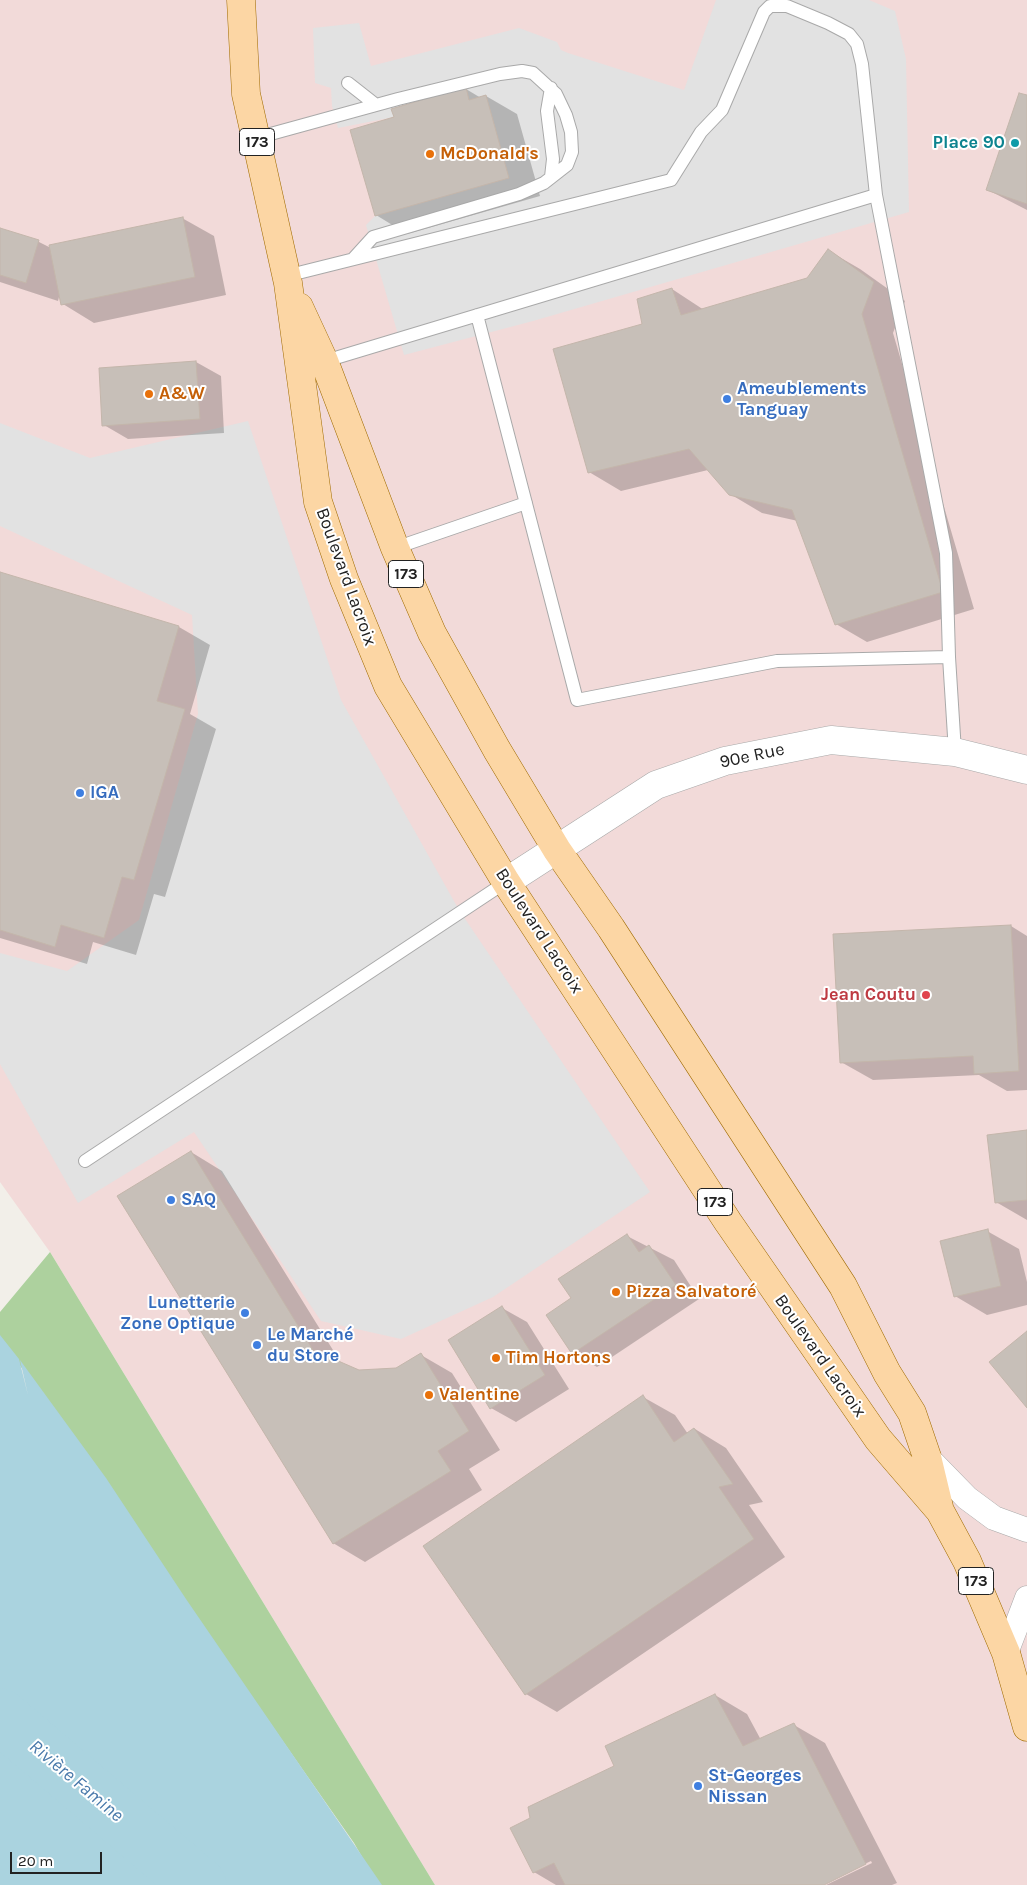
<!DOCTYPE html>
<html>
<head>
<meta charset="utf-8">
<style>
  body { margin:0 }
  #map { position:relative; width:1027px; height:1885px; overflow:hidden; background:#f2efe9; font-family:Karla,sans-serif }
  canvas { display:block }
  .scale { position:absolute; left:10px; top:1852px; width:92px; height:22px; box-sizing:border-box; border:2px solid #222; border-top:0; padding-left:6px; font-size:15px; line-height:18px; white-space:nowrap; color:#222; -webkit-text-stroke:4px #fff; paint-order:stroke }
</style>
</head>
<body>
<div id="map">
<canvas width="1027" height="1885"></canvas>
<div class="scale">20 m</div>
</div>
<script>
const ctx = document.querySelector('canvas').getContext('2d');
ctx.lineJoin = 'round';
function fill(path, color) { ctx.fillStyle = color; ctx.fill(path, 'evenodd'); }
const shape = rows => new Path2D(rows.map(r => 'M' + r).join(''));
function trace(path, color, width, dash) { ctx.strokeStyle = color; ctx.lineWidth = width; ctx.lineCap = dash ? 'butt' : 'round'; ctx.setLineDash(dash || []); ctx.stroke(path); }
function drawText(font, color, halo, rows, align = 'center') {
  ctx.font = font + ' Karla,sans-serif'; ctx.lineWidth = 4; ctx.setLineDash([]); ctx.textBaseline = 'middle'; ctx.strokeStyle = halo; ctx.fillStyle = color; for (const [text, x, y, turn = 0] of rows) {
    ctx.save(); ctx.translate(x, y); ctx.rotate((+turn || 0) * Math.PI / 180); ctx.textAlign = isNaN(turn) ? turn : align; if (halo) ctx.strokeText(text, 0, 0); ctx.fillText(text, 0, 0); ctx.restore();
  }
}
fill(shape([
  [0,0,1027,0,1027,1885,435,1885,50,1252,0,1182]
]), '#f2dad9');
fill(shape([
  [50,1252,435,1885,378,1885,354,1843,0,1337,0,1312]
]), '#add19e');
fill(shape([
  [716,0,869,0,895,11,906,59,909,212,533,321,404,355,366,225,375,216,509,178,486,95,469,100,466,87,392,109,394,117,338,128,332,106,331,88,315,83,313,28,359,23,371,66,519,28,557,42,561,50,568,53,684,90],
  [248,421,341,700,459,910,650,1192,493,1297,401,1339,321,1321,194,1132,78,1203,0,1064,0,953,67,971,139,920,198,714,192,615,0,526,0,423,90,458]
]), '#e2e2e2');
fill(shape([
  [0,1335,19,1359,28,1395,20,1360,106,1478,186,1599,382,1885,0,1885]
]), '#aad3df');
fill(shape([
  [466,89,481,98,486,96,517,114,540,196,407,234,376,215,395,118],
  [1027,97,1027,210,988,190],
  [182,218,214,236,226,295,94,323,63,304,60,293,58,301,0,282,0,230,39,242,51,248],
  [829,251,860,269,905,301,893,333,974,609,867,642,836,624,798,521,762,513,730,494,708,470,621,491,589,472,643,325,672,289,704,310,808,279],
  [196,362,221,376,224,433,128,439,104,425],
  [0,573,179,627,210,645,190,714,216,729,165,897,154,894,136,955,93,942,87,964,0,938],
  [1011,926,1027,936,1027,1090,1007,1091,979,1075,873,1080,841,1062],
  [1027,1131,1027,1220,996,1202],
  [191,1152,222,1171,341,1363,359,1371,397,1370,421,1355,452,1373,500,1450,469,1469,482,1490,365,1562,333,1543],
  [987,1231,1019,1249,1027,1282,1027,1305,987,1315,955,1296],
  [627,1236,674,1260,699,1299,597,1367,573,1353,573,1299],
  [502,1308,527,1322,569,1389,516,1422,491,1408],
  [643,1397,675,1415,688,1434,695,1429,726,1448,763,1502,749,1505,785,1557,557,1712,526,1694],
  [715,1695,747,1714,761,1740,794,1725,825,1743,897,1883,892,1885,826,1885,872,1863,871,1861,821,1885,556,1885,534,1872,532,1819,615,1766]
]), '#0003');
trace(shape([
  [0,1716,199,1885]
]), '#aad3df', 55);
const building = shape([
  [466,87,469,100,486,95,509,178,375,216,350,130,394,117,391,109,466,87],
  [1019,93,1027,95,1027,204,986,190,1019,93],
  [183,217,195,277,61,305,49,245,183,217],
  [0,228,39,240,26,283,0,275,0,228],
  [828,249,874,282,862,314,943,592,835,625,792,510,729,495,689,449,588,473,553,349,642,324,637,299,672,288,681,315,807,278,828,249],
  [196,361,200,419,102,426,99,368,196,361],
  [0,572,179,626,157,701,185,709,134,880,122,877,104,938,61,925,55,947,0,930,0,572],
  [1011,925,1019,1071,974,1074,973,1056,840,1063,833,934,1011,925],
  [1027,1130,1027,1200,995,1203,987,1135,1027,1130],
  [191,1151,313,1350,359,1370,396,1368,421,1353,469,1431,438,1451,451,1471,333,1544,117,1196,191,1151],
  [988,1229,1001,1286,954,1297,940,1241,988,1229],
  [627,1234,639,1252,649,1245,676,1285,572,1354,546,1315,571,1298,558,1279,627,1234],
  [502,1306,545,1375,490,1409,448,1340,502,1306],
  [1027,1331,1027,1408,989,1362,1027,1331],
  [643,1395,674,1442,694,1428,733,1484,719,1487,754,1539,525,1695,423,1546,643,1395],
  [715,1694,743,1746,794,1723,866,1864,824,1885,565,1885,554,1863,533,1873,510,1828,530,1818,528,1807,614,1766,605,1746,715,1694]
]);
fill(building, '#c7bfb8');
trace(building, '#c4b6ab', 1);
const service = shape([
  [348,83,376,105],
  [256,138,398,99,500,74,522,71,533,73,556,94,566,115,571,132,572,152,567,165,544,183,519,194,373,237,353,259],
  [551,177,553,159,547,111,551,88],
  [286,276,671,180,701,132,722,110,764,12,770,6,787,6,828,23,849,34,857,44,862,64,876,195],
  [477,315,577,700,777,661,949,657],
  [322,362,876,195,946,553,949,657,955,752],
  [395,548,526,503],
  [85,1161,506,882]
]);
const minor = shape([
  [927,1457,967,1498,994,1518,1027,1530],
  [1006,1653,1027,1598]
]);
const tertiary = shape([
  [506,882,656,785,725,761,831,740,955,752,1027,770]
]);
const primary = shape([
  [241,0,246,94,288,283,318,502,344,579,388,686,506,882,728,1222,878,1439,940,1511,967,1561,1006,1653,1027,1727],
  [299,307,324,361,395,548,432,633,497,750,557,850,611,928,843,1286,887,1373,912,1413,927,1457,939,1507]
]);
trace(service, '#a9a9a9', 14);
trace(minor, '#a9a9a9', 25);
trace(tertiary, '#a9a9a9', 29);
trace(primary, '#a06b00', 29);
trace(service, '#fff', 12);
trace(minor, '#fff', 24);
trace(tertiary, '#fff', 28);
trace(primary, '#fcd6a4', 28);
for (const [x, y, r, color] of [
  [1015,143,5,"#0f9aa8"],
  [430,154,5,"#e8710a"],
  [149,394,5,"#e8710a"],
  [727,399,5,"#3f7fe0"],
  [80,793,5,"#3f7fe0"],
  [926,995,5,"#e0444e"],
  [171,1200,5,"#3f7fe0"],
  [616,1292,5,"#e8710a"],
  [245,1313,5,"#3f7fe0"],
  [257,1345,5,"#3f7fe0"],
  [496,1358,5,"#e8710a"],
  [429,1395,5,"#e8710a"],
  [698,1786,5,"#3f7fe0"]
]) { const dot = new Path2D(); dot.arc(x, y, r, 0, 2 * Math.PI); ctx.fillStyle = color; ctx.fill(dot); trace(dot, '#fff', 2); }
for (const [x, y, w] of [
  [257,142,35],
  [406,574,35],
  [715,1202,35],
  [976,1581,35]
]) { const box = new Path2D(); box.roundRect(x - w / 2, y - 13.5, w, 27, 4); ctx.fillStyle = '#fff'; ctx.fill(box); trace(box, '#222', 1); }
drawText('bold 16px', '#222', null, [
  ["173",257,142],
  ["173",406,574],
  ["173",715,1202],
  ["173",976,1581]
]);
drawText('bold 18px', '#0d838f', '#fff', [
  ["Place 90",1005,143]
], 'right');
drawText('bold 18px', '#c56008', '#fff', [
  ["McDonald's",440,154],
  ["A&W",159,394],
  ["Pizza Salvatoré",626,1292],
  ["Tim Hortons",506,1358],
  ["Valentine",439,1395]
], 'left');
drawText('bold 18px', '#366cbe', '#fff', [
  ["Ameublements",737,389],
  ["Tanguay",737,410],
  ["IGA",90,793],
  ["SAQ",181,1200],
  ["Lunetterie",235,1303,"right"],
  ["Zone Optique",235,1324,"right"],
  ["Le Marché",267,1335],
  ["du Store",267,1356],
  ["St-Georges",708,1776],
  ["Nissan",708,1797]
], 'left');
drawText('18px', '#222', '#fff', [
  ["Boulevard Lacroix",346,577,70],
  ["90e Rue",752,756,-12],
  ["Boulevard Lacroix",539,931,57],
  ["Boulevard Lacroix",820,1356,55]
]);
drawText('bold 18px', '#be3a42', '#fff', [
  ["Jean Coutu",916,995]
], 'right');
drawText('italic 19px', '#4a7aab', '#fff', [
  ["Rivière Famine",76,1781,40]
]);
</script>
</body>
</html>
